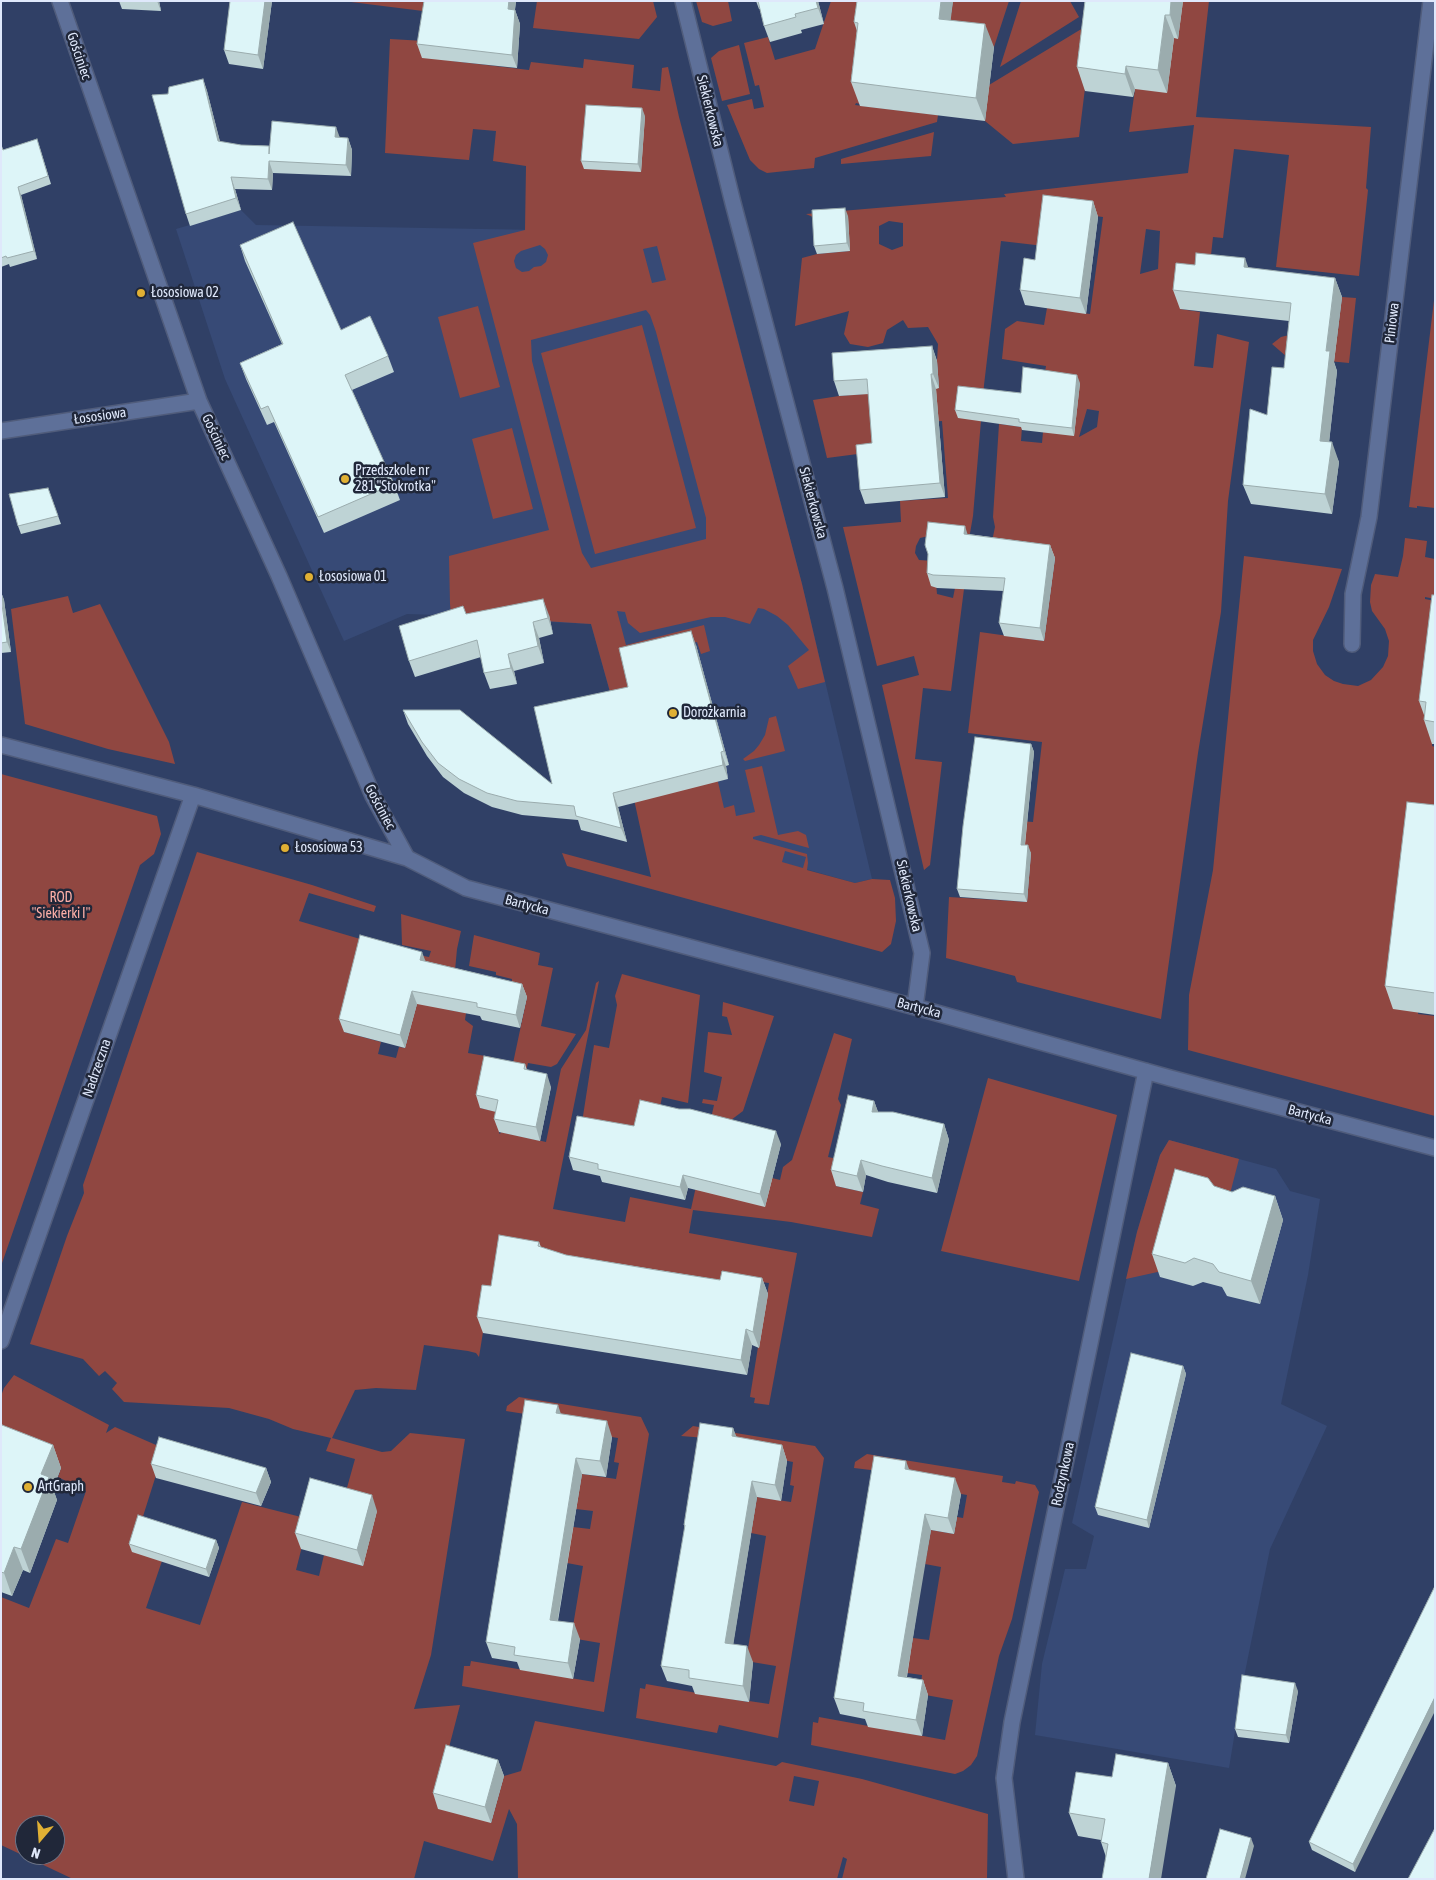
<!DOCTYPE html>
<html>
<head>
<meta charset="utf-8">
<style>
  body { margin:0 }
  #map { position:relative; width:1436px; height:1880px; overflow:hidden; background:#304066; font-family:"Asap Condensed",sans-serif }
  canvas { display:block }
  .frame { position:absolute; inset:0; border:2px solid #dfe8fb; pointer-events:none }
  .north { position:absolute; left:15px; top:1815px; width:50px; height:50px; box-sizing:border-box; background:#202739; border:1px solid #6c7487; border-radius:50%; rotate:198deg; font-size:14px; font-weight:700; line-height:20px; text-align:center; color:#dfe8fb }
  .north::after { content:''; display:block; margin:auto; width:18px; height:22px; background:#e0b034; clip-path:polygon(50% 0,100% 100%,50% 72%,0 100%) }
</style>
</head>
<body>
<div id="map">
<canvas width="1436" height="1880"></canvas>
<div class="frame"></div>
<div class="north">N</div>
</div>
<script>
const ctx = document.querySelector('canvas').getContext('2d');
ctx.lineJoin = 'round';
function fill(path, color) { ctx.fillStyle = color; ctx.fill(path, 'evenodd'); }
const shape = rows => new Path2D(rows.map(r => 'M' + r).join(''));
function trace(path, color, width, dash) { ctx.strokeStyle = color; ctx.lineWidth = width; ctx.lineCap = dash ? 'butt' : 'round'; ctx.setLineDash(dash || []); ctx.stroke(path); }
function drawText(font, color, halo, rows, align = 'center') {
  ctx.font = font + ' "Asap Condensed",sans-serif'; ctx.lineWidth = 5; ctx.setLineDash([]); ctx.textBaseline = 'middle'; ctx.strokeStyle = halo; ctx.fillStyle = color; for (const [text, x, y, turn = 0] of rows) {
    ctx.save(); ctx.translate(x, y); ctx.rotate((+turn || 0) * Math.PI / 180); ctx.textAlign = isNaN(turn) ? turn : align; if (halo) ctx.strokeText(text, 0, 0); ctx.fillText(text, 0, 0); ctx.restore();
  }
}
fill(shape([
  [241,210,256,225,710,233,802,584,872,879,855,883,647,825,591,624,549,622,536,618,407,614,344,641,225,379,176,229],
  [1169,1140,1276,1169,1290,1191,1320,1199,1308,1275,1281,1404,1327,1426,1270,1549,1244,1677,1229,1768,1035,1735,1042,1664,1065,1569,1086,1569,1094,1536,1072,1523,1137,1232,1160,1155]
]), '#374a76');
fill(shape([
  [343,1,424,1,423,11],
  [537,1,653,1,657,17,639,39,533,28],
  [696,1,728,1,732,21,713,26,702,22],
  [831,1,873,1,860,104,856,103,855,105,938,115,937,122,815,158,814,168,767,173,759,169,750,160,727,105,752,99,754,109,764,107,759,85,755,86,744,43,768,37,775,60,815,49],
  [953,1,1009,1,994,47,947,42],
  [1021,1,1070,1,1079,17,1000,67],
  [1178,1,1209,1,1196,117,1371,127,1366,188,1368,190,1359,276,1276,267,1289,155,1234,149,1223,238,1213,237,1209,273,1180,309,1200,312,1194,366,1213,368,1217,334,1249,342,1228,501,1221,612,1198,753,1161,1019,1017,982,1015,976,946,958,949,897,1027,902,1031,853,996,819,1033,822,1042,742,968,733,980,632,1044,641,1055,558,990,551,995,527,993,517,999,424,1022,427,1021,441,1042,443,1043,432,1074,435,1044,378,1046,366,1002,359,1005,329,1017,321,1044,325,1047,308,1090,314,1103,217,1049,210,1044,246,1001,241,984,385,973,516,969,539,933,535,920,538,916,546,915,553,919,560,934,561,937,594,953,598,955,588,964,589,951,691,923,688,915,759,942,762,930,865,924,870,882,685,919,675,914,656,877,666,843,527,901,522,900,501,948,498,942,421,871,426,873,452,827,458,813,400,839,396,939,388,937,361,938,344,928,327,908,328,903,320,887,330,883,343,868,347,850,344,844,334,849,311,795,326,802,258,817,254,850,251,815,218,806,214,1006,197,1004,194,1188,173,1194,125,1129,132,1135,89,1174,38,1178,38,1182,3],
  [889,221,903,223,903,246,892,250,879,244,879,226],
  [1146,229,1160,231,1158,269,1140,274],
  [1087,409,1099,411,1097,427,1079,437],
  [1083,28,1087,72,1079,137,1013,144,985,121,989,85],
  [390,39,425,41,452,61,529,70,531,62,583,68,584,59,634,65,632,88,660,91,662,68,668,67,679,117,802,584,825,682,798,689,788,666,809,650,788,625,777,616,764,609,758,608,750,624,725,617,711,617,640,633,628,623,625,612,617,611,626,645,704,625,710,651,701,654,697,642,668,649,718,782,724,808,734,805,736,816,755,812,745,770,762,766,778,835,798,831,806,835,809,848,761,835,753,837,753,839,807,854,808,863,807,870,855,883,872,879,890,880,895,898,896,921,891,944,882,952,567,866,562,853,651,877,612,699,591,624,451,615,450,604,449,556,549,530,473,243,525,230,526,166,493,161,496,131,473,129,469,160,385,153],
  [540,245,545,249,548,255,546,262,541,266,534,267,529,271,522,272,516,268,514,261,516,255,521,251],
  [657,246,666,280,652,283,643,249],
  [646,310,650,315,656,332,706,518,706,539,591,568,582,553,575,527,532,361,531,340],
  [785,851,806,857,803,868,782,862],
  [739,45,750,94,722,101,711,58,719,51],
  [934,132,931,156,841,164,841,159],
  [1435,292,1435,508,1417,506,1417,508,1409,507],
  [1342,297,1356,298,1349,363,1287,357,1272,344,1281,337,1297,333,1337,338],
  [478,306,500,387,460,398,438,317],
  [642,325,696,528,595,554,541,353],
  [512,428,533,509,493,519,472,439],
  [1405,538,1427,541,1425,557,1435,559,1435,599,1425,597,1425,599,1435,601,1434,725,1432,746,1435,747,1435,828,1418,1014,1435,1016,1435,1116,1188,1050,1189,995,1213,870,1244,556,1342,569,1329,607,1313,640,1313,651,1317,664,1325,675,1334,681,1343,684,1358,686,1371,680,1383,667,1388,656,1389,641,1385,629,1372,611,1370,602,1371,585,1375,574,1398,577,1403,556],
  [68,596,73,613,100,604,169,742,175,764,108,749,25,724,11,609],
  [776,716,785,751,745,761,743,759,754,751,759,745,765,735,769,718],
  [1,774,157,816,161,834,154,854,140,865,1,1266],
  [197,852,312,885,376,906,374,912,309,893,299,921,367,941,344,1032,381,1042,378,1054,396,1058,399,1047,405,1048,427,966,402,952,429,957,431,951,402,945,401,914,461,931,457,949,454,981,449,1010,466,1013,465,1020,473,1026,468,1053,491,1057,480,1108,503,1113,499,1133,500,1134,501,1132,546,1142,561,1069,586,1030,596,983,599,981,553,1209,625,1222,630,1197,691,1209,714,1105,702,1103,703,1099,717,1101,722,1077,704,1072,708,1032,732,1035,727,1017,722,1016,723,1002,774,1016,743,1111,727,1123,772,1178,780,1180,783,1167,792,1160,834,1033,852,1039,838,1099,841,1105,828,1157,842,1160,836,1186,863,1192,860,1204,879,1209,872,1237,791,1222,693,1210,689,1233,797,1253,769,1405,754,1403,755,1398,750,1397,758,1347,759,1347,769,1283,754,1281,753,1285,544,1261,546,1248,530,1245,488,1301,479,1357,476,1353,468,1351,424,1345,416,1390,376,1388,355,1390,332,1438,382,1452,391,1451,410,1433,465,1439,431,1655,414,1709,460,1705,446,1759,491,1823,504,1776,521,1771,535,1721,776,1766,782,1762,862,1779,988,1814,987,1879,842,1879,847,1859,843,1857,837,1879,518,1879,517,1824,509,1809,493,1861,424,1841,414,1879,73,1879,1,1845,1,1597,29,1608,56,1539,68,1543,86,1491,58,1477,61,1468,1,1444,1,1396,4,1388,14,1375,109,1425,106,1433,115,1427,156,1445,164,1450,132,1551,162,1561,146,1608,200,1625,242,1502,309,1519,296,1570,319,1576,324,1555,363,1566,343,1502,355,1459,326,1451,331,1438,293,1429,269,1419,229,1408,124,1402,112,1389,117,1383,105,1371,99,1376,83,1359,30,1344,67,1236,84,1193,83,1185],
  [794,1776,819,1781,814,1806,789,1801],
  [25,1825,55,1825,55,1855,25,1855],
  [474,935,540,953,538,965,553,968,541,1026,576,1034,557,1064,551,1067,528,1063,526,1071,512,1068,527,997,510,992,512,979,496,975,496,972,469,966],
  [622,974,700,995,688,1103,662,1097,659,1112,639,1138,581,1129,594,1045,609,1048,617,1005,615,996],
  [988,1078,1117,1115,1079,1281,941,1251],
  [1169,1140,1239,1159,1231,1190,1223,1209,1162,1271,1126,1279,1137,1232,1160,1155],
  [519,1397,641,1417,649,1434,604,1712,462,1686,464,1666,470,1666,471,1661,594,1682,600,1643,571,1638,583,1566,567,1563,573,1527,590,1529,593,1511,576,1509,582,1474,616,1479,619,1463,614,1462,618,1438,562,1429,563,1420,506,1411,507,1406],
  [693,1426,815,1446,824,1458,778,1738,719,1725,717,1733,636,1718,640,1688,645,1689,646,1684,748,1702,749,1701,769,1704,776,1666,746,1661,766,1536,751,1533,757,1497,791,1502,794,1486,790,1485,793,1462,778,1459,706,1438,681,1436],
  [867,1454,1003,1476,1002,1482,1015,1484,1016,1481,1035,1485,1039,1492,1012,1619,999,1656,977,1756,971,1765,963,1771,955,1774,811,1745,813,1722,818,1723,819,1717,945,1740,953,1700,920,1694,922,1675,907,1673,913,1638,929,1640,941,1567,925,1564,931,1530,954,1534,957,1517,963,1518,967,1495,926,1488,879,1471,854,1468,855,1462]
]), '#904741');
const minor = shape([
  [60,1,199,401,279,576,373,796,407,858],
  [683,1,733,203,835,588,922,953,915,1007],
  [1,431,199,401],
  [1352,644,1353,594,1369,517,1431,1],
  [1,745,193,795,407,858,466,888,915,1007,1170,1078,1435,1148],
  [1,1341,193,795],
  [1016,1879,1004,1778,1012,1722,1146,1071]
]);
trace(minor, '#505c7b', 18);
trace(minor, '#5e7099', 15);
fill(shape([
  [119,1,159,1,161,11,122,9],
  [272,1,263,69,229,64,224,50],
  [516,1,515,10,520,24,517,68,422,58,417,44],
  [756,1,818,1,824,24,801,30,802,33,770,42,764,26,760,9,759,9],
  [857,1,953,1,950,20,994,47,985,121,860,106,851,82,857,31,854,22],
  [1085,1,1183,1,1178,39,1174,38,1167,93,1135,89,1133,97,1085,91,1077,67],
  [203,79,207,91,220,142,241,145,269,146,340,138,348,138,352,150,351,176,273,173,272,190,235,189,241,210,190,226,186,214,168,94],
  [645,116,641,172,584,169,581,161],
  [37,139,51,184,21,195,37,259,10,267,9,264,1,267,1,145,3,150],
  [1093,201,1098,217,1086,314,1025,305,1020,290,1035,260],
  [848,216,850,251,817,254,814,246],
  [240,245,341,330,388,356,394,372,352,390,394,484,400,500,324,533,274,422,267,425,246,379,240,363,282,344,245,261],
  [1195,265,1249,268,1335,278,1342,297,1334,362,1337,371,1329,442,1339,462,1332,514,1251,504,1243,485,1267,415,1284,368,1289,321,1180,309,1173,290],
  [932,346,937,361,939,388,936,389,945,497,865,504,860,490,872,443,869,394,839,396,834,381],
  [1080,383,1074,436,1022,430,1021,427,958,418,955,410,1021,393],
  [48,488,61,524,21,534,18,526],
  [968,534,1050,545,1055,558,1044,641,1004,636,999,623,1004,591,937,588,931,586,927,573],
  [1,592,4,600,11,652,1,653],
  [1435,595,1435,744,1432,744,1424,720,1424,715,1419,701],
  [466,614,549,615,553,634,539,638,544,663,514,671,517,684,490,689,484,673,481,657,415,677,409,661],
  [696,645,729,765,726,766,728,779,618,807,627,842,581,830,578,820,522,815,492,807,464,793,443,777,427,756,408,724,403,710,552,784,628,687],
  [1031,744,1034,752,1025,845,1031,853,1027,902,960,897,957,889],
  [1435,805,1435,1015,1393,1009,1385,986],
  [425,961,522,984,527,997,520,1028,482,1020,480,1016,417,1004,405,1048,344,1032,339,1019],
  [525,1064,527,1070,551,1087,540,1141,499,1132,494,1119,496,1112,480,1108,476,1095],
  [874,1101,878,1112,944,1124,949,1140,937,1193,888,1182,866,1175,863,1192,836,1186,831,1170],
  [634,1126,781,1144,765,1207,688,1188,685,1200,602,1182,600,1176,573,1170,569,1157],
  [1214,1186,1232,1192,1275,1196,1283,1220,1260,1304,1227,1296,1222,1287,1203,1282,1193,1286,1160,1277,1152,1254],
  [539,1242,541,1247,566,1255,720,1280,762,1278,768,1294,759,1348,752,1345,747,1375,483,1333,477,1317,491,1286],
  [1183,1366,1186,1374,1149,1528,1098,1515,1095,1507],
  [561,1414,612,1437,606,1477,582,1474,558,1621,580,1639,573,1679,520,1670,517,1662,492,1658,486,1642],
  [1,1427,53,1445,61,1468,53,1489,57,1500,30,1573,23,1570,12,1596,1,1592],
  [733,1428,736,1437,782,1445,787,1461,781,1501,757,1497,733,1644,753,1662,749,1702,695,1694,692,1686,667,1681,661,1666,685,1528,684,1525],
  [151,1464,266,1468,271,1482,261,1506,156,1478],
  [909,1470,961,1494,954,1534,931,1530,921,1583,907,1677,923,1680,928,1695,922,1736,868,1727,865,1719,840,1714,834,1698],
  [377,1511,363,1566,301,1549,295,1533],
  [216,1540,219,1548,209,1577,132,1552,129,1544],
  [1435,1586,1355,1872,1312,1850,1309,1842],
  [1298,1691,1289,1743,1238,1737,1235,1729],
  [498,1760,504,1776,491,1823,438,1809,433,1793],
  [1168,1763,1176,1786,1106,1857,1101,1842,1101,1840,1078,1836,1069,1813,1112,1777]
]), '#bed3d5');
fill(shape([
  [157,1,159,1,161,11],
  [265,1,272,1,263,69,258,55],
  [509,1,516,1,513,23,508,9],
  [816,1,818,1,824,24,818,8],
  [941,1,953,1,948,42,939,19],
  [1171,1,1183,1,1178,39,1170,15],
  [515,10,520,24,517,68,512,55],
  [1165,15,1174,38,1167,93,1158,70],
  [985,24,994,47,985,121,976,98],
  [1126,66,1135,89,1133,97,1125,74],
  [203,79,207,91,223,153,218,141],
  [642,108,645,116,641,172,638,164],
  [336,127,340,138,335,137],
  [348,138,352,150,351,176,346,165],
  [269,161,273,173,272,190,268,179],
  [231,177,235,189,241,210,236,198],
  [18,187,21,195,37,259,34,251],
  [1093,201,1098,217,1086,314,1080,298],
  [845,208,848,216,850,251,847,243],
  [1245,258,1252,278,1244,267],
  [1335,278,1342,297,1334,362,1337,371,1327,461,1320,441,1326,351],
  [932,346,937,361,939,388,933,374],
  [931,374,936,389,945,497,940,483],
  [1077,375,1080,383,1074,436,1072,428],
  [1332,442,1339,462,1332,514,1325,494],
  [965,526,969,539,964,534],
  [1050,545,1055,558,1044,641,1040,628],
  [1,592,4,600,11,652,7,642],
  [543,599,549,615,553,634,548,618],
  [533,622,539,638,544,663,538,646],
  [691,631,696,645,729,765,724,751],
  [508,654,514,671,517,684,511,668],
  [1031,744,1034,752,1024,853,1021,845],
  [721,752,726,766,728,779,723,765],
  [613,793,618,807,627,842,621,828],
  [1028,845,1031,853,1027,902,1024,894],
  [422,952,427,965,420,960],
  [522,984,527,997,520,1028,516,1015],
  [412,991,417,1004,405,1048,400,1035],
  [547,1074,551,1087,540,1141,536,1127],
  [874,1101,880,1117,872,1112],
  [944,1124,949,1140,937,1193,932,1178],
  [776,1131,781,1144,765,1207,760,1194],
  [861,1160,866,1175,863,1192,857,1176],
  [683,1175,688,1188,685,1200,680,1187],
  [1275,1196,1283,1220,1260,1304,1251,1281],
  [762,1278,768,1294,759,1348,753,1332],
  [746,1329,752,1345,747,1375,741,1360],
  [1183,1366,1186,1374,1149,1528,1147,1520],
  [558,1405,563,1420,556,1413],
  [607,1421,612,1437,606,1477,600,1461],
  [733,1428,739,1443,732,1436],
  [53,1445,61,1468,53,1489,57,1500,30,1573,21,1549,41,1474],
  [782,1445,787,1461,781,1501,775,1485],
  [576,1458,582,1474,555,1636,550,1620],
  [906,1461,912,1477,905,1469],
  [266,1468,271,1482,261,1506,256,1493],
  [955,1478,961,1494,954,1534,948,1518],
  [752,1481,757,1497,731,1659,725,1643],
  [372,1495,377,1511,363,1566,357,1550],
  [925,1514,931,1530,904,1692,898,1676],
  [216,1540,219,1548,209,1577,206,1569],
  [14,1547,23,1570,12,1596,4,1573],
  [574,1623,580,1639,573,1679,568,1663],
  [747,1646,753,1662,749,1702,743,1686],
  [923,1680,928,1695,922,1736,916,1720],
  [1295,1683,1298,1691,1289,1743,1286,1735],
  [1435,1697,1435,1711,1355,1872,1353,1864],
  [498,1760,504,1776,491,1823,485,1807],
  [1168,1763,1176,1786,1161,1879,1149,1879],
  [1251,1838,1254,1846,1245,1879,1240,1879]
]), '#9bacae');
const building = shape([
  [230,1,265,1,258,55,224,50,230,1],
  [424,1,509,1,508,9,515,10,512,55,417,44,424,1],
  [758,1,816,1,818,8,795,14,796,17,764,26,758,1],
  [857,1,941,1,939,19,985,24,976,98,851,82,858,23,854,22,857,1],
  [1085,1,1171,1,1170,15,1165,15,1158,70,1126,66,1125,74,1077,67,1085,1],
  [203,79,218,141,241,145,269,146,269,154,272,121,336,127,335,137,348,138,346,165,269,161,268,179,231,177,236,198,186,214,152,95,168,94,169,87,203,79],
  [586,105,642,108,638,164,581,161,586,105],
  [37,139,48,176,18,187,34,251,7,258,6,256,1,258,1,145,3,150,37,139],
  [1043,195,1093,201,1080,298,1020,290,1024,258,1035,260,1043,195],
  [845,208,847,243,814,246,812,210,845,208],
  [293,222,341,330,370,316,388,356,345,375,394,484,318,517,268,406,261,409,240,363,283,344,240,245,293,222],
  [1196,253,1245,258,1244,267,1335,278,1326,351,1330,351,1320,441,1332,442,1325,494,1243,485,1250,409,1267,415,1272,367,1284,368,1291,303,1173,290,1176,263,1195,265,1196,253],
  [932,346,933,374,931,374,940,483,860,490,856,445,872,443,867,379,834,381,832,353,932,346],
  [1023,367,1077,375,1072,428,1019,422,1019,419,955,410,958,386,1021,393,1023,367],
  [48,488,58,516,18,526,9,494,48,488],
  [928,522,965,526,964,534,1050,545,1040,628,999,623,1005,578,933,575,927,573,928,554,925,545,928,522],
  [1432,595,1435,595,1435,722,1424,720,1426,702,1419,701,1432,595],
  [1,597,7,642,1,643,1,597],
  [543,599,548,618,533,622,538,646,508,654,511,668,484,673,477,640,409,661,399,626,463,606,466,614,543,599],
  [691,631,724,751,721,752,723,765,613,793,621,828,576,816,574,806,517,801,487,793,459,779,438,763,422,742,403,710,460,710,552,784,534,707,628,687,619,648,691,631],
  [975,737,1031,744,1021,845,1028,845,1024,894,957,889,963,826,975,737],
  [1407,802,1435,805,1435,993,1385,986,1407,802],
  [360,935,422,952,420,960,522,984,516,1015,477,1007,477,1003,412,991,400,1035,339,1019,360,935],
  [484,1056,525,1064,524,1069,547,1074,536,1127,494,1119,498,1100,476,1095,484,1056],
  [848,1095,874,1101,872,1112,893,1112,944,1124,932,1178,882,1166,861,1160,857,1176,831,1170,848,1095],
  [640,1100,679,1109,690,1109,776,1131,760,1194,683,1175,680,1187,598,1169,598,1164,569,1157,577,1116,634,1126,640,1100],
  [1175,1169,1208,1178,1214,1186,1232,1192,1243,1187,1275,1196,1251,1281,1219,1272,1213,1264,1194,1258,1185,1263,1152,1254,1175,1169],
  [499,1235,539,1242,538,1246,566,1255,656,1270,720,1280,722,1271,762,1278,753,1332,746,1329,741,1360,477,1317,482,1285,491,1286,499,1235],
  [1131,1353,1183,1366,1147,1520,1095,1507,1131,1353],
  [525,1400,558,1405,556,1413,607,1421,600,1461,576,1458,550,1620,574,1623,568,1663,514,1655,515,1647,486,1642,525,1400],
  [700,1423,733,1428,732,1436,782,1445,775,1485,752,1481,725,1643,747,1646,743,1686,689,1678,689,1670,661,1666,685,1525,684,1525,700,1423],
  [2,1425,53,1445,41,1474,49,1477,21,1549,14,1547,4,1573,1,1572,1,1427,2,1425],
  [159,1437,266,1468,256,1493,151,1464,159,1437],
  [874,1456,906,1461,905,1469,955,1478,948,1518,925,1514,898,1676,923,1680,916,1720,863,1711,864,1703,834,1698,874,1456],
  [310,1478,372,1495,357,1550,295,1533,310,1478],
  [138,1515,216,1540,206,1569,129,1544,138,1515],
  [1435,1586,1435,1697,1353,1864,1309,1842,1435,1586],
  [1242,1675,1295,1683,1286,1735,1235,1729,1242,1675],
  [446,1745,498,1760,485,1807,433,1793,446,1745],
  [1116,1754,1168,1763,1149,1879,1102,1879,1108,1844,1101,1842,1105,1819,1069,1813,1076,1772,1112,1777,1116,1754],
  [1435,1828,1435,1879,1408,1879,1435,1828],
  [1220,1829,1251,1838,1240,1879,1206,1879,1220,1829]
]);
fill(building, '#ddf5f8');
trace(building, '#9bacae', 1);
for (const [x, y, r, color] of [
  [141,293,5,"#e0b034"],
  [345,479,5,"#e0b034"],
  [309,577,5,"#e0b034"],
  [673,713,5,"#e0b034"],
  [285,848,5,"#e0b034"],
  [28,1487,5,"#e0b034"]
]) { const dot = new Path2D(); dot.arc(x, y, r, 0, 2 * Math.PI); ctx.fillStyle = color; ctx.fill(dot); trace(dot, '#202739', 2); }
drawText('14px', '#dfe8fb', '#202739', [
  ["Gościniec",79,56,71],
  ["Siekierkowska",710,111,76],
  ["Piniowa",1392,323,-83],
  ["Łososiowa",100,416,-8],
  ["Gościniec",216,437,65],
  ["Siekierkowska",813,503,75],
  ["Gościniec",380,807,62],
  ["Siekierkowska",909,896,77],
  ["Bartycka",527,905,15],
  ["Bartycka",919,1008,15],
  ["Nadrzeczna",97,1068,-71],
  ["Bartycka",1310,1115,15],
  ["Rodzynkowa",1063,1474,-78]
]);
drawText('14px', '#dfe8fb', '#202739', [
  ["Łososiowa 02",151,293],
  ["Przedszkole nr",355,471],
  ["281 \"Stokrotka\"",355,487],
  ["Łososiowa 01",319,577],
  ["Dorożkarnia",683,713],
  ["Łososiowa 53",295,848],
  ["ArtGraph",38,1487]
], 'left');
drawText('14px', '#fdafa7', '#202739', [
  ["ROD",61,898],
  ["\"Siekierki I\"",61,914]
]);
</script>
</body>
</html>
